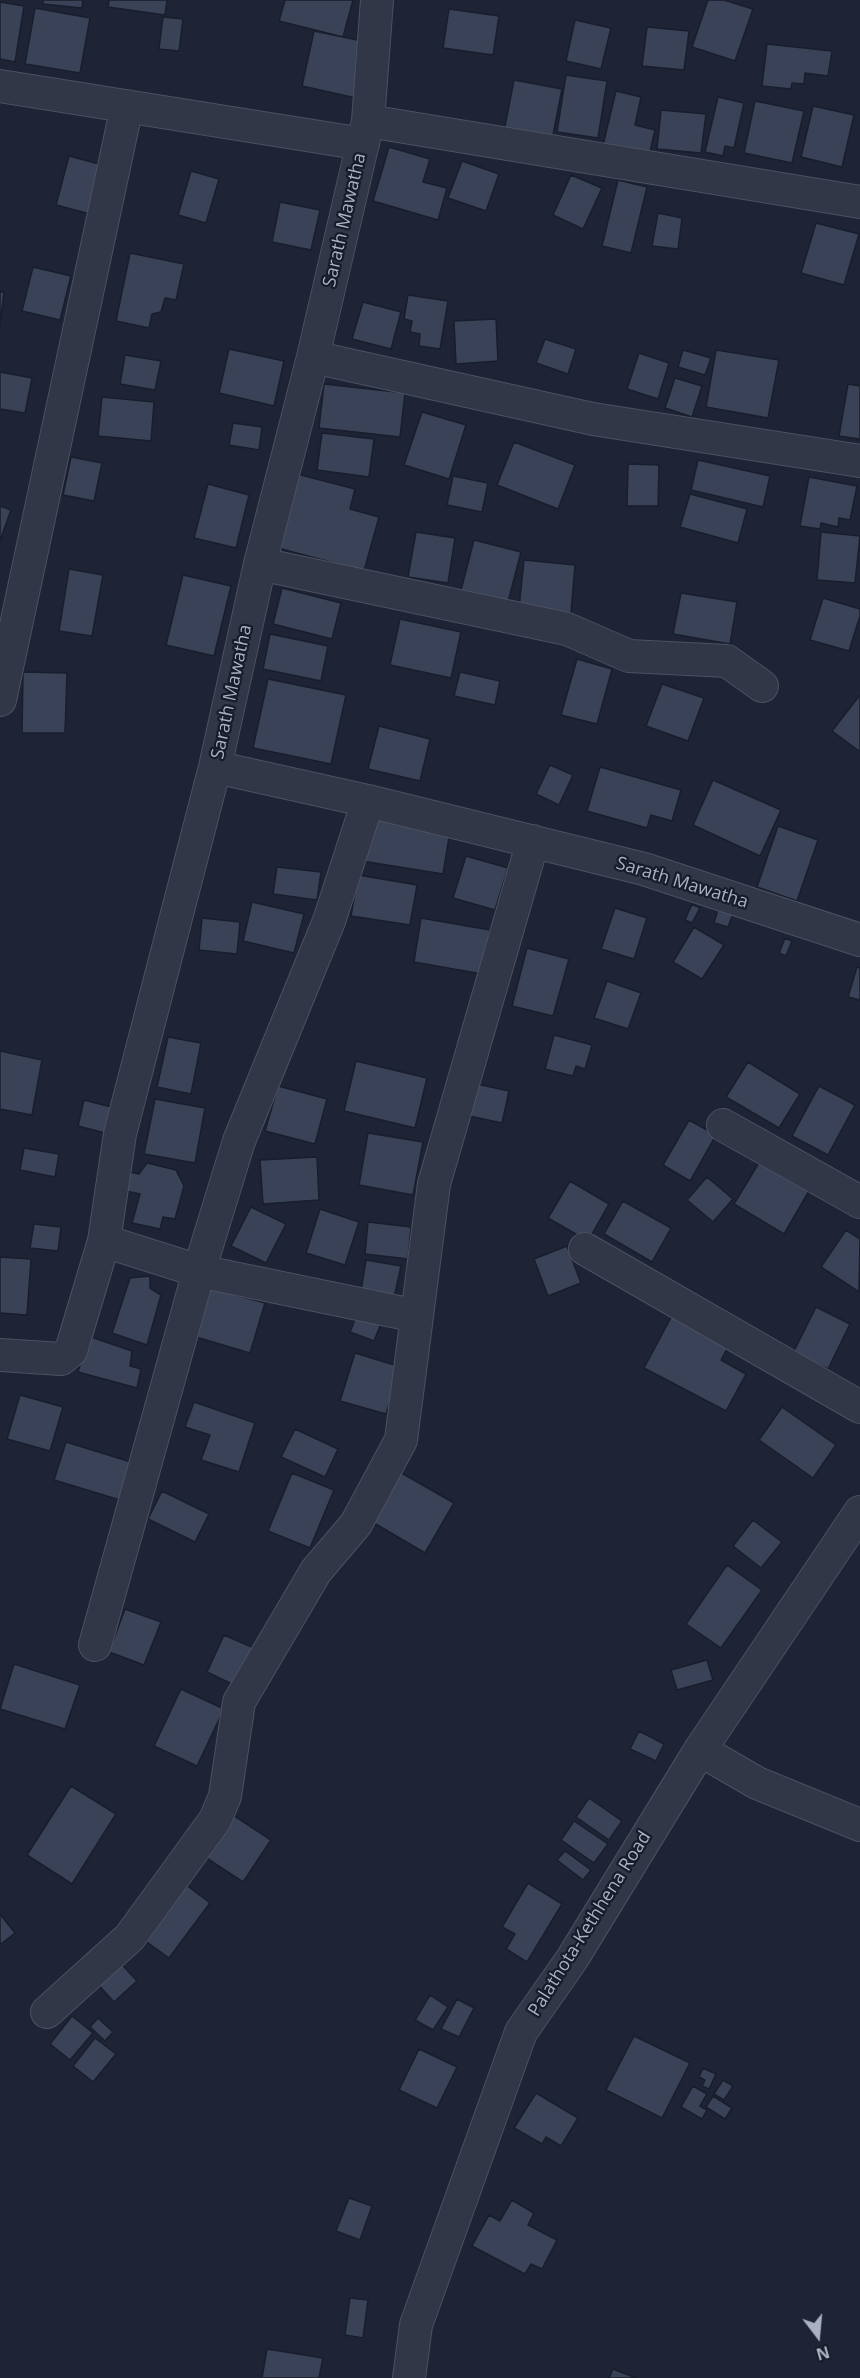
<!DOCTYPE html>
<html>
<head>
<meta charset="utf-8">
<style>
  body { margin:0 }
  #map { position:relative; width:860px; height:2378px; overflow:hidden; background:#1e2436; font-family:"Open Sans",sans-serif }
  canvas { display:block }
  .north { position:absolute; left:788px; top:2306px; width:60px; height:60px; -webkit-text-stroke:4px #171c2a; paint-order:stroke; rotate:164deg; font-size:16px; font-weight:700; line-height:24px; text-align:center; color:#aab1c4 }
  .north::after { content:''; display:block; margin:auto; width:21px; height:27px; background:#aab1c4; clip-path:polygon(50% 0,100% 100%,50% 72%,0 100%) }
</style>
</head>
<body>
<div id="map">
<canvas width="860" height="2378"></canvas>
<div class="north">N</div>
</div>
<script>
const ctx = document.querySelector('canvas').getContext('2d');
ctx.lineJoin = 'round';
function fill(path, color) { ctx.fillStyle = color; ctx.fill(path, 'evenodd'); }
const shape = rows => new Path2D(rows.map(r => 'M' + r).join(''));
function trace(path, color, width, dash) { ctx.strokeStyle = color; ctx.lineWidth = width; ctx.lineCap = dash ? 'butt' : 'round'; ctx.setLineDash(dash || []); ctx.stroke(path); }
function drawText(font, color, halo, rows, align = 'center') {
  ctx.font = font + ' "Open Sans",sans-serif'; ctx.lineWidth = 4.5; ctx.setLineDash([]); ctx.textBaseline = 'middle'; ctx.strokeStyle = halo; ctx.fillStyle = color; for (const [text, x, y, turn = 0] of rows) {
    ctx.save(); ctx.translate(x, y); ctx.rotate((+turn || 0) * Math.PI / 180); ctx.textAlign = isNaN(turn) ? turn : align; if (halo) ctx.strokeText(text, 0, 0); ctx.fillText(text, 0, 0); ctx.restore();
  }
}
const building = shape([
  [43,0,83,0,82,8,43,4,43,0],
  [109,0,167,0,165,15,108,7,109,0],
  [285,0,353,0,343,37,279,21,285,0],
  [708,0,724,0,753,9,735,61,692,47,708,0],
  [0,2,24,6,15,62,0,59,0,2],
  [35,8,90,18,80,73,25,64,35,8],
  [449,9,499,16,493,55,443,48,449,9],
  [163,17,183,19,179,51,159,49,163,17],
  [575,20,611,28,601,69,566,61,575,20],
  [647,27,689,31,684,70,642,66,647,27],
  [314,31,367,42,356,98,302,86,314,31],
  [767,44,832,51,828,76,805,73,804,84,792,83,791,89,762,86,767,44],
  [566,75,607,81,598,138,557,132,566,75],
  [514,80,562,89,552,140,504,131,514,80],
  [616,91,641,97,635,125,655,130,649,156,603,145,616,91],
  [718,97,744,103,734,148,725,146,723,156,705,152,718,97],
  [755,101,804,111,792,163,744,153,755,101],
  [813,106,854,115,842,167,801,157,813,106],
  [661,110,706,114,701,153,657,149,661,110],
  [389,147,430,159,423,182,447,188,438,220,373,201,389,147],
  [69,156,103,165,90,214,56,205,69,156],
  [462,161,499,174,486,211,448,198,462,161],
  [191,171,219,179,206,223,178,215,191,171],
  [571,175,602,188,583,229,553,215,571,175],
  [618,180,647,187,631,253,602,246,618,180],
  [280,202,320,210,311,250,272,242,280,202],
  [658,213,682,218,678,249,652,246,658,213],
  [816,223,859,234,844,285,801,273,816,223],
  [130,253,184,264,176,300,165,298,161,312,152,314,149,328,116,321,130,253],
  [33,267,71,276,60,320,22,311,33,267],
  [0,292,4,292,0,326,0,292],
  [408,295,448,301,440,349,419,346,420,334,410,332,412,321,404,319,408,295],
  [363,302,401,312,391,349,352,339,363,302],
  [496,319,498,361,456,364,454,321,496,319],
  [545,339,576,349,568,374,536,363,545,339],
  [229,349,284,361,274,406,219,393,229,349],
  [683,350,711,358,705,375,678,367,683,350],
  [716,350,779,360,768,418,706,407,716,350],
  [639,353,669,363,658,399,627,389,639,353],
  [125,355,161,361,155,390,120,384,125,355],
  [0,372,32,378,25,413,0,409,0,372],
  [675,378,702,386,692,417,665,408,675,378],
  [324,384,405,393,400,437,319,428,324,384],
  [848,384,860,386,860,439,839,436,848,384],
  [102,397,154,402,151,441,98,436,102,397],
  [422,412,466,425,449,479,404,465,422,412],
  [233,423,262,427,259,450,229,445,233,423],
  [322,433,374,439,369,477,317,470,322,433],
  [514,442,575,465,558,509,497,485,514,442],
  [71,457,102,463,94,501,63,495,71,457],
  [698,460,770,476,763,507,691,490,698,460],
  [628,464,659,465,658,506,627,506,628,464],
  [297,474,355,489,350,509,379,517,364,571,278,548,297,474],
  [453,476,488,483,482,512,447,505,453,476],
  [809,477,857,486,850,520,839,518,838,527,821,523,820,529,800,526,809,477],
  [208,484,249,495,236,548,194,538,208,484],
  [690,494,747,509,738,543,680,527,690,494],
  [0,506,11,510,0,541,0,506],
  [416,532,455,538,448,583,408,577,416,532],
  [821,532,860,536,855,583,817,580,821,532],
  [474,540,521,552,507,606,460,594,474,540],
  [524,560,575,565,571,613,519,608,524,560],
  [69,569,103,575,92,636,59,631,69,569],
  [183,575,231,586,214,656,166,645,183,575],
  [282,588,341,603,332,639,273,624,282,588],
  [681,593,737,602,730,644,673,634,681,593],
  [823,598,860,609,860,616,849,651,810,640,823,598],
  [400,619,461,632,451,678,390,665,400,619],
  [270,634,328,646,321,681,263,669,270,634],
  [577,659,612,669,597,724,561,715,577,659],
  [23,672,67,673,65,733,22,733,23,672],
  [460,672,500,681,495,705,454,696,460,672],
  [268,679,346,695,331,764,253,748,268,679],
  [662,684,704,698,688,741,646,726,662,684],
  [860,695,860,750,859,751,832,731,860,695],
  [379,726,430,739,420,781,368,769,379,726],
  [550,765,573,775,559,805,536,794,550,765],
  [600,767,681,790,672,821,651,815,647,828,587,811,600,767],
  [713,780,781,810,760,856,693,825,713,780],
  [369,817,450,831,443,874,362,861,369,817],
  [778,826,818,840,797,901,757,887,778,826],
  [466,856,508,868,495,910,453,898,466,856],
  [277,867,321,872,317,900,273,894,277,867],
  [358,875,417,885,410,925,351,916,358,875],
  [252,902,304,914,294,953,243,941,252,902],
  [692,904,700,908,692,923,685,920,692,904],
  [615,908,647,918,634,959,601,949,615,908],
  [718,909,733,914,728,927,714,923,718,909],
  [202,918,240,922,237,954,199,950,202,918],
  [421,918,490,930,482,974,414,962,421,918],
  [694,927,724,945,702,979,673,962,694,927],
  [785,938,792,941,786,956,779,953,785,938],
  [527,948,569,959,553,1016,512,1006,527,948],
  [857,967,860,968,860,1000,848,997,857,967],
  [607,981,641,993,628,1029,594,1018,607,981],
  [554,1035,592,1045,585,1069,576,1066,573,1076,545,1069,554,1035],
  [168,1037,201,1043,191,1094,157,1087,168,1037],
  [0,1051,42,1060,32,1115,0,1109,0,1051],
  [356,1061,427,1078,415,1128,344,1111,356,1061],
  [748,1062,800,1094,779,1128,726,1097,748,1062],
  [477,1084,509,1091,502,1123,469,1116,477,1084],
  [278,1086,327,1099,315,1144,265,1131,278,1086],
  [819,1086,855,1105,828,1155,792,1136,819,1086],
  [155,1099,205,1108,195,1163,144,1154,155,1099],
  [84,1100,115,1108,109,1134,78,1126,84,1100],
  [689,1120,716,1135,690,1181,663,1165,689,1120],
  [368,1133,423,1142,413,1195,359,1185,368,1133],
  [24,1148,59,1154,55,1177,20,1170,24,1148],
  [317,1157,319,1200,263,1204,260,1160,317,1157],
  [760,1161,809,1191,784,1234,734,1204,760,1161],
  [147,1163,176,1170,184,1186,175,1219,163,1217,160,1229,132,1223,140,1194,121,1190,125,1171,139,1174,147,1163],
  [707,1177,733,1199,713,1222,687,1200,707,1177],
  [570,1181,609,1204,588,1241,548,1218,570,1181],
  [623,1201,671,1228,652,1262,604,1234,623,1201],
  [251,1207,286,1224,266,1263,231,1246,251,1207],
  [320,1209,359,1222,345,1265,306,1253,320,1209],
  [368,1222,411,1227,408,1259,365,1254,368,1222],
  [34,1224,61,1227,58,1251,30,1248,34,1224],
  [846,1230,860,1239,859,1292,821,1267,846,1230],
  [567,1246,581,1283,548,1296,534,1259,567,1246],
  [0,1257,31,1259,27,1315,0,1313,0,1257],
  [366,1260,401,1266,394,1298,361,1291,366,1260],
  [150,1276,150,1288,161,1295,147,1345,112,1333,130,1278,150,1276],
  [211,1288,265,1303,250,1353,196,1337,211,1288],
  [816,1307,850,1324,828,1369,793,1353,816,1307],
  [676,1308,733,1338,721,1360,746,1374,726,1411,644,1368,676,1308],
  [358,1312,382,1321,374,1341,350,1332,358,1312],
  [88,1336,132,1351,130,1366,141,1369,137,1388,78,1372,88,1336],
  [355,1353,401,1367,386,1414,340,1401,355,1353],
  [20,1395,63,1407,50,1451,7,1439,20,1395],
  [194,1402,255,1423,239,1472,201,1460,210,1435,185,1427,194,1402],
  [782,1407,836,1445,813,1478,759,1440,782,1407],
  [295,1429,338,1449,325,1477,281,1457,295,1429],
  [66,1442,131,1462,120,1500,54,1480,66,1442],
  [398,1471,454,1503,425,1553,369,1520,398,1471],
  [292,1473,334,1490,310,1548,268,1531,292,1473],
  [162,1491,209,1514,195,1542,148,1519,162,1491],
  [753,1520,782,1542,761,1568,733,1546,753,1520],
  [727,1565,762,1590,721,1648,686,1624,727,1565],
  [125,1609,161,1622,144,1665,109,1652,125,1609],
  [224,1635,254,1648,236,1686,207,1672,224,1635],
  [707,1660,713,1680,677,1690,671,1670,707,1660],
  [14,1664,80,1685,65,1729,0,1709,14,1664],
  [181,1689,224,1709,197,1766,154,1746,181,1689],
  [639,1731,664,1744,656,1761,630,1749,639,1731],
  [71,1786,116,1814,72,1884,27,1855,71,1786],
  [589,1798,622,1821,609,1840,576,1817,589,1798],
  [230,1813,271,1840,243,1882,202,1855,230,1813],
  [574,1821,608,1844,594,1863,561,1840,574,1821],
  [565,1851,591,1870,583,1880,557,1860,565,1851],
  [181,1881,210,1903,169,1958,140,1937,181,1881],
  [528,1883,562,1904,527,1962,506,1949,515,1934,502,1927,528,1883],
  [0,1914,15,1933,0,1945,0,1914],
  [116,1958,137,1981,114,2002,93,1979,116,1958],
  [430,1995,448,2007,433,2030,415,2020,430,1995],
  [457,1999,474,2008,459,2037,441,2029,457,1999],
  [72,2016,93,2033,70,2060,50,2044,72,2016],
  [98,2018,113,2032,105,2041,90,2027,98,2018],
  [634,2036,690,2063,662,2118,606,2090,634,2036],
  [95,2038,116,2054,93,2082,73,2066,95,2038],
  [419,2049,457,2067,437,2108,399,2090,419,2049],
  [703,2068,716,2074,709,2089,702,2086,705,2080,699,2077,703,2068],
  [723,2080,733,2086,724,2100,714,2094,723,2080],
  [693,2086,707,2094,700,2106,707,2110,702,2119,681,2107,693,2086],
  [536,2093,578,2118,561,2146,546,2137,542,2144,514,2128,536,2093],
  [713,2096,732,2108,725,2119,706,2107,713,2096],
  [349,2198,372,2206,360,2240,336,2231,349,2198],
  [512,2200,534,2213,528,2225,557,2240,542,2269,531,2264,525,2274,472,2246,489,2215,500,2221,512,2200],
  [350,2298,368,2300,363,2338,345,2335,350,2298],
  [267,2349,323,2358,319,2378,262,2378,267,2349],
  [613,2369,636,2378,609,2378,613,2369]
]);
fill(building, '#394257');
trace(building, '#191e2c', 1.5);
const minor = shape([
  [377,0,368,121,313,357,260,564,215,767,368,801,644,869,860,940],
  [0,86,363,144],
  [368,121,860,202],
  [313,357,593,419,860,461],
  [260,564,567,629,629,656,727,661,762,686],
  [0,700,127,106],
  [723,1125,860,1202],
  [104,1241,199,1271,417,1316],
  [585,1249,860,1407],
  [0,1355,61,1359,71,1351,104,1241,120,1134,215,767],
  [95,1645,199,1271,239,1141,329,921,368,801],
  [700,1750,757,1783,860,1825],
  [47,2012,130,1937,215,1820,225,1796,239,1702,316,1571,356,1524,401,1440,434,1184,533,841],
  [409,2378,416,2325,521,2032,572,1959,700,1750,860,1512]
]);
trace(minor, '#4c5162', 34);
trace(minor, '#313746', 32);
drawText('18px', '#aab1c4', '#171c2a', [
  ["Sarath Mawatha",345,220,-77],
  ["Sarath Mawatha",232,692,-78],
  ["Sarath Mawatha",682,883,17],
  ["Palathota-Kethhena Road",590,1924,-58]
]);
</script>
</body>
</html>
